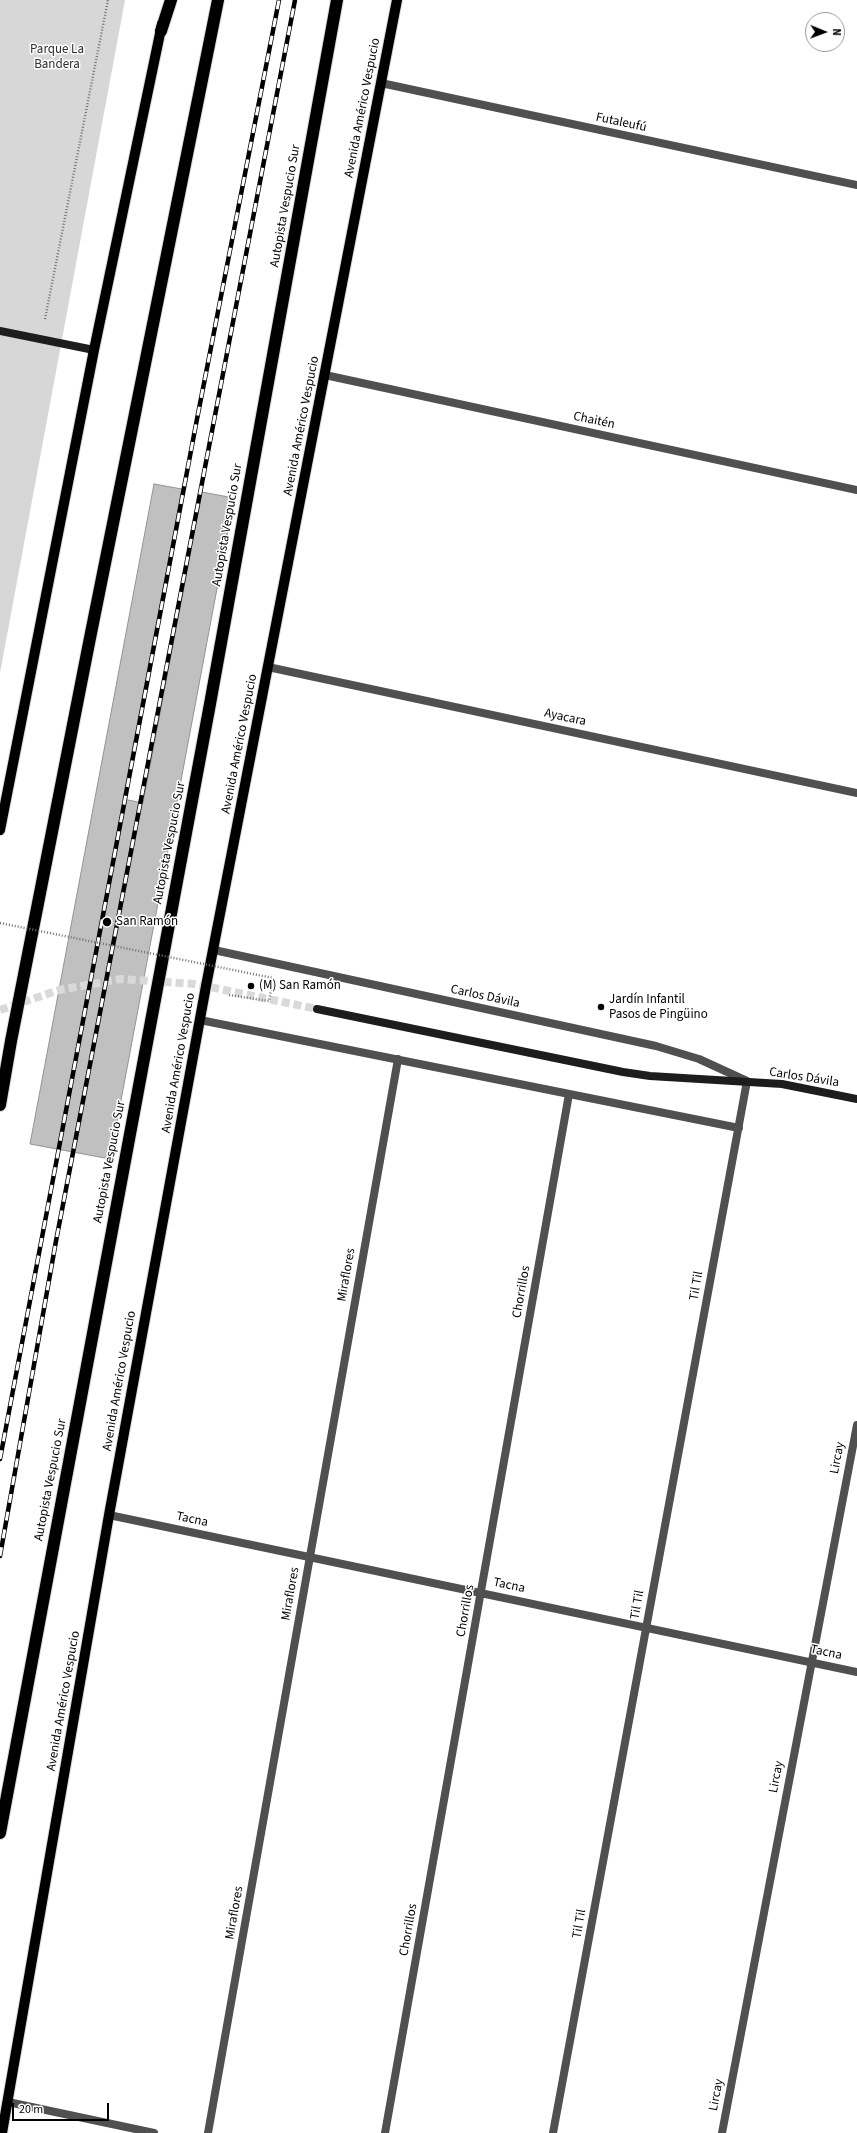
<!DOCTYPE html>
<html>
<head>
<meta charset="utf-8">
<style>
  body { margin:0 }
  #map { position:relative; width:857px; height:2133px; overflow:hidden; background:#fff; font-family:"Source Sans 3",sans-serif }
  canvas { display:block }
  .north { position:absolute; left:805px; top:12px; width:40px; height:40px; box-sizing:border-box; background:#fff; border:1px solid #999; border-radius:50%; rotate:91deg; font-size:11px; font-weight:700; line-height:16px; text-align:center; color:#000 }
  .north::after { content:''; display:block; margin:auto; width:14px; height:18px; background:#000; clip-path:polygon(50% 0,100% 100%,50% 72%,0 100%) }
  .scale { position:absolute; left:12px; top:2103px; width:97px; height:18px; box-sizing:border-box; border:2px solid #000; border-top:0; padding-left:5px; font-size:12px; line-height:14px; white-space:nowrap; color:#000; -webkit-text-stroke:3px #fff; paint-order:stroke }
</style>
</head>
<body>
<div id="map">
<canvas width="857" height="2133"></canvas>
<div class="north">N</div>
<div class="scale">20 m</div>
</div>
<script>
const ctx = document.querySelector('canvas').getContext('2d');
ctx.lineJoin = 'round';
function fill(path, color) { ctx.fillStyle = color; ctx.fill(path, 'evenodd'); }
const shape = rows => new Path2D(rows.map(r => 'M' + r).join(''));
function trace(path, color, width, dash) { ctx.strokeStyle = color; ctx.lineWidth = width; ctx.lineCap = dash ? 'butt' : 'round'; ctx.setLineDash(dash || []); ctx.stroke(path); }
function drawText(font, color, halo, rows, align = 'center') {
  ctx.font = font + ' "Source Sans 3",sans-serif'; ctx.lineWidth = 3; ctx.setLineDash([]); ctx.textBaseline = 'middle'; ctx.strokeStyle = halo; ctx.fillStyle = color; for (const [text, x, y, turn = 0] of rows) {
    ctx.save(); ctx.translate(x, y); ctx.rotate((+turn || 0) * Math.PI / 180); ctx.textAlign = isNaN(turn) ? turn : align; if (halo) ctx.strokeText(text, 0, 0); ctx.fillText(text, 0, 0); ctx.restore();
  }
}
fill(shape([
  [0,0,125,0,0,673]
]), '#d7d7d7');
const building = shape([
  [154,484,182,489,123,799,143,803,202,492,234,498,110,1159,30,1144,154,484]
]);
fill(building, '#c0c0c0');
trace(building, '#949494', 1);
trace(shape([
  [0,1010,59,990,121,979,195,984,317,1009]
]), '#d9d9d9', 8, [8, 4]);
const primary = shape([
  [0,830,94,350,162,24],
  [2,2133,109,1515,206,986,397,0]
]);
const highway = shape([
  [161,31,171,0],
  [0,1105,11,1041,89,643,218,0],
  [0,1833,210,704,337,0]
]);
trace(primary, '#dbdbdb', 12);
trace(highway, '#dbdbdb', 14);
trace(shape([
  [45,319,108,0],
  [229,995,269,1001,272,984]
]), '#727272', 2.5, [1, 2]);
trace(shape([
  [381,83,857,185],
  [325,375,857,490],
  [268,667,857,793],
  [214,950,656,1046,699,1059,747,1081,553,2133],
  [200,1020,739,1128],
  [109,1515,857,1672],
  [8,2102,154,2133],
  [208,2133,398,1059],
  [385,2133,569,1094],
  [722,2133,857,1425]
]), '#505050', 8);
trace(shape([
  [0,331,94,350],
  [317,1009,623,1072,650,1076,782,1084,857,1099]
]), '#1d1d1d', 8);
trace(primary, '#000', 10);
trace(highway, '#000', 12);
const rail = shape([
  [0,1459,197,419,279,0],
  [0,1556,56,1241,295,0]
]);
trace(rail, '#000', 4.5);
trace(rail, '#fff', 3, [9]);
trace(shape([
  [0,923,273,978]
]), '#727272', 2.5, [1, 2]);
for (const [x, y, r, color] of [
  [107,922,5,"#000"],
  [251,986,4,"#000"],
  [601,1007,4,"#000"]
]) { const dot = new Path2D(); dot.arc(x, y, r, 0, 2 * Math.PI); ctx.fillStyle = color; ctx.fill(dot); trace(dot, '#fff', 1.5); }
drawText('13px', '#2e2e2e', '#fff', [
  ["Parque La",57,50],
  ["Bandera",57,65]
]);
drawText('13px', '#000', '#fff', [
  ["Avenida Américo Vespucio",363,108,-79],
  ["Futaleufú",621,123,12],
  ["Autopista Vespucio Sur",286,206,-80],
  ["Chaitén",594,421,12],
  ["Avenida Américo Vespucio",302,426,-79],
  ["Autopista Vespucio Sur",228,525,-80],
  ["Ayacara",565,718,12],
  ["Avenida Américo Vespucio",240,744,-79],
  ["Autopista Vespucio Sur",170,843,-79],
  ["Carlos Dávila",485,997,12],
  ["Avenida Américo Vespucio",179,1063,-80],
  ["Carlos Dávila",804,1078,9],
  ["Autopista Vespucio Sur",110,1162,-79],
  ["Miraflores",347,1275,-80],
  ["Til Til",697,1286,-80],
  ["Chorrillos",522,1292,-80],
  ["Avenida Américo Vespucio",120,1381,-80],
  ["Lircay",838,1458,-79],
  ["Autopista Vespucio Sur",51,1480,-79],
  ["Tacna",192,1520,12],
  ["Tacna",509,1586,12],
  ["Miraflores",291,1594,-80],
  ["Til Til",638,1605,-80],
  ["Chorrillos",466,1611,-80],
  ["Tacna",826,1653,12],
  ["Avenida Américo Vespucio",64,1701,-80],
  ["Lircay",777,1777,-79],
  ["Miraflores",235,1913,-80],
  ["Til Til",580,1924,-80],
  ["Chorrillos",409,1930,-80],
  ["Lircay",717,2095,-79]
]);
drawText('13px', '#000', '#fff', [
  ["San Ramón",116,922],
  ["(M) San Ramón",259,986],
  ["Jardín Infantil",609,1000],
  ["Pasos de Pingüino",609,1015]
], 'left');
</script>
</body>
</html>
